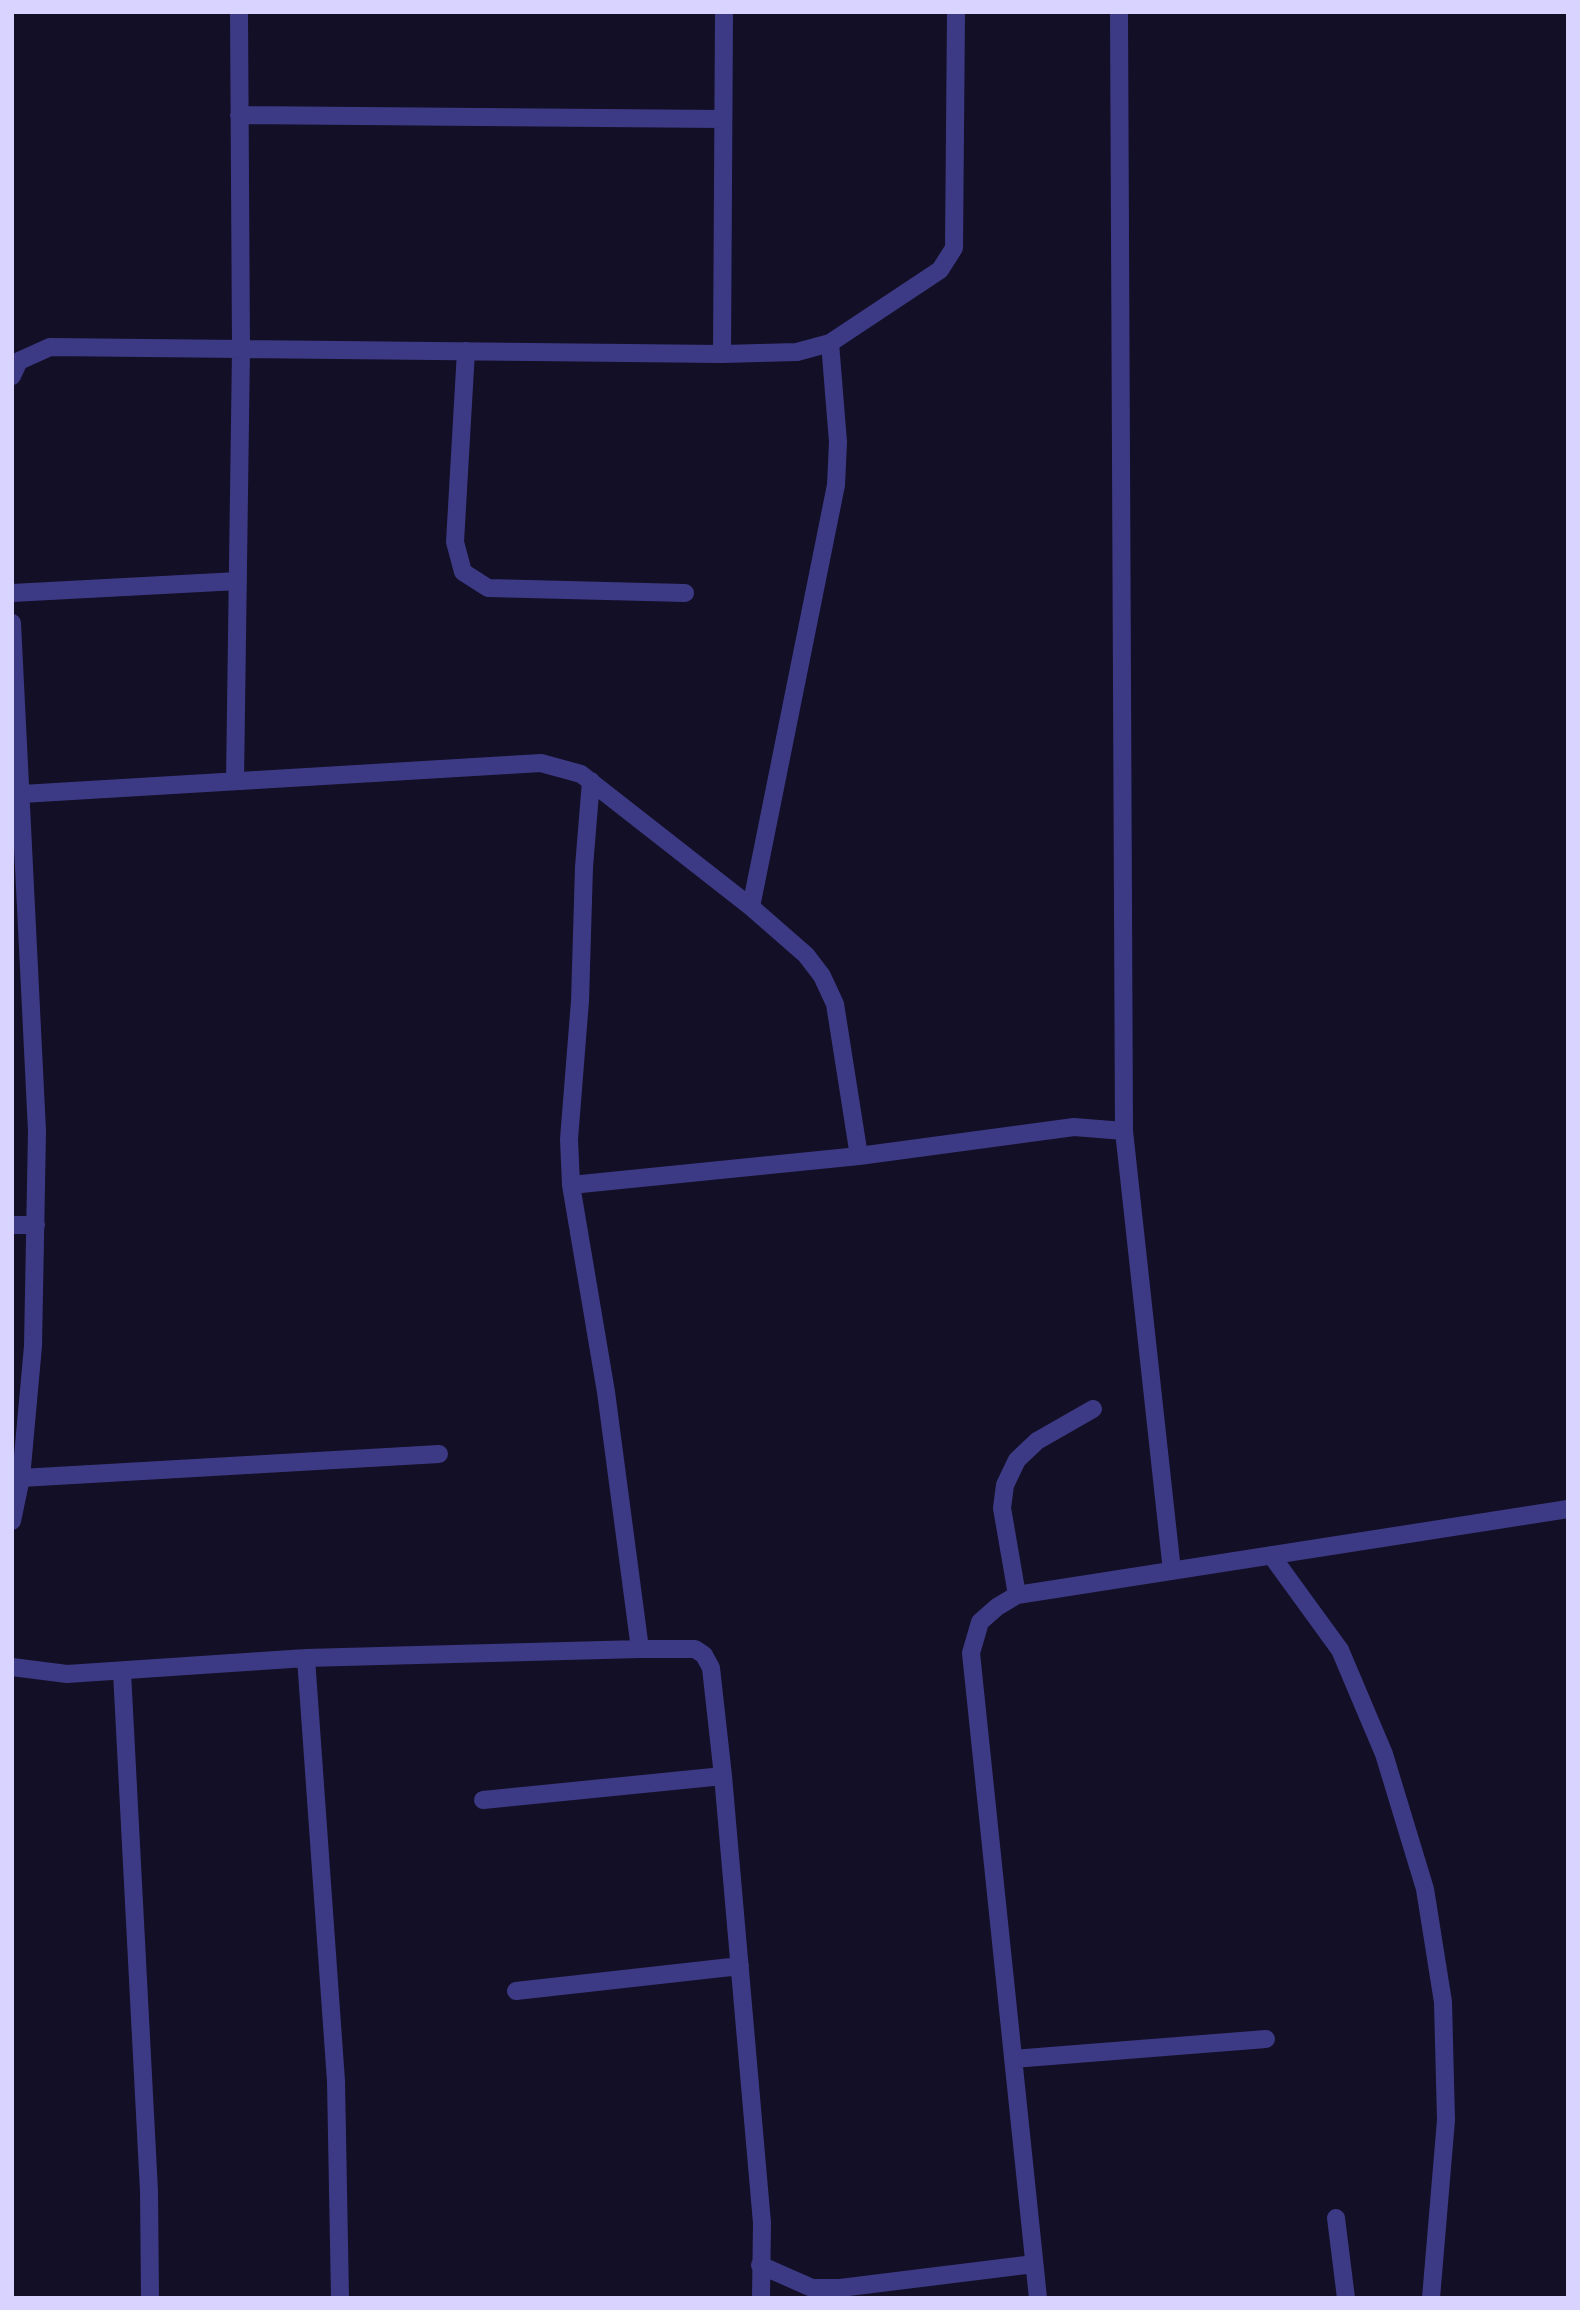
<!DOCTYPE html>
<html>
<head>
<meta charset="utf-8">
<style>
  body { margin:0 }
  #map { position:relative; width:1580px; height:2310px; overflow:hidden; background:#130f26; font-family:Cabin,sans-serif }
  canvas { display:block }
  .frame { position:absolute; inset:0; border:14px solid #d9d4ff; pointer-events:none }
</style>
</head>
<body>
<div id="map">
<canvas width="1580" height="2310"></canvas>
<div class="frame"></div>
</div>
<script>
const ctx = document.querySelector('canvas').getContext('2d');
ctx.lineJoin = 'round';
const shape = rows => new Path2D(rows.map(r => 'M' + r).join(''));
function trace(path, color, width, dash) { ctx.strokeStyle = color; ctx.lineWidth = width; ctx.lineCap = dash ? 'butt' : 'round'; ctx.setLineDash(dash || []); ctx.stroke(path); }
trace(shape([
  [239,115,723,119],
  [466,351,455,542,463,572,488,588,685,593],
  [722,354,724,12],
  [12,376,19,361,50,347,722,354,797,352,830,343,940,270,954,248,956,12],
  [12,593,238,581],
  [12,623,37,1131,33,1346,21,1478,12,1521],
  [235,781,241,349,239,12],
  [591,781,584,867,580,1001,569,1139,571,1185,606,1392,640,1649],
  [22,794,541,763,581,774,751,907,806,955,822,976,835,1004,859,1156],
  [751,907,836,485,838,442,830,343],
  [1124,1131,1172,1571],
  [571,1185,859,1156,1074,1127,1124,1131,1119,12],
  [12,1225,36,1225],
  [21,1478,439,1454],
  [1271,1555,1340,1650,1384,1754,1425,1889,1443,2002,1446,2120,1431,2298],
  [1017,1595,1002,1508,1005,1485,1017,1460,1037,1441,1093,1409],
  [306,1658,336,2081,340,2298],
  [12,1667,67,1674,306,1658,640,1649,695,1649,704,1655,711,1668,723,1776,762,2223,761,2298],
  [122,1672,149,2191,150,2298],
  [483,1800,723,1776],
  [516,1991,740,1966],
  [1013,2059,1266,2039],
  [1336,2218,1346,2298],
  [760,2265,812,2288,840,2288,1034,2264],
  [1038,2298,971,1653,980,1622,997,1607,1017,1595,1568,1509]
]), '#3d3a85', 18);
</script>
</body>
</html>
